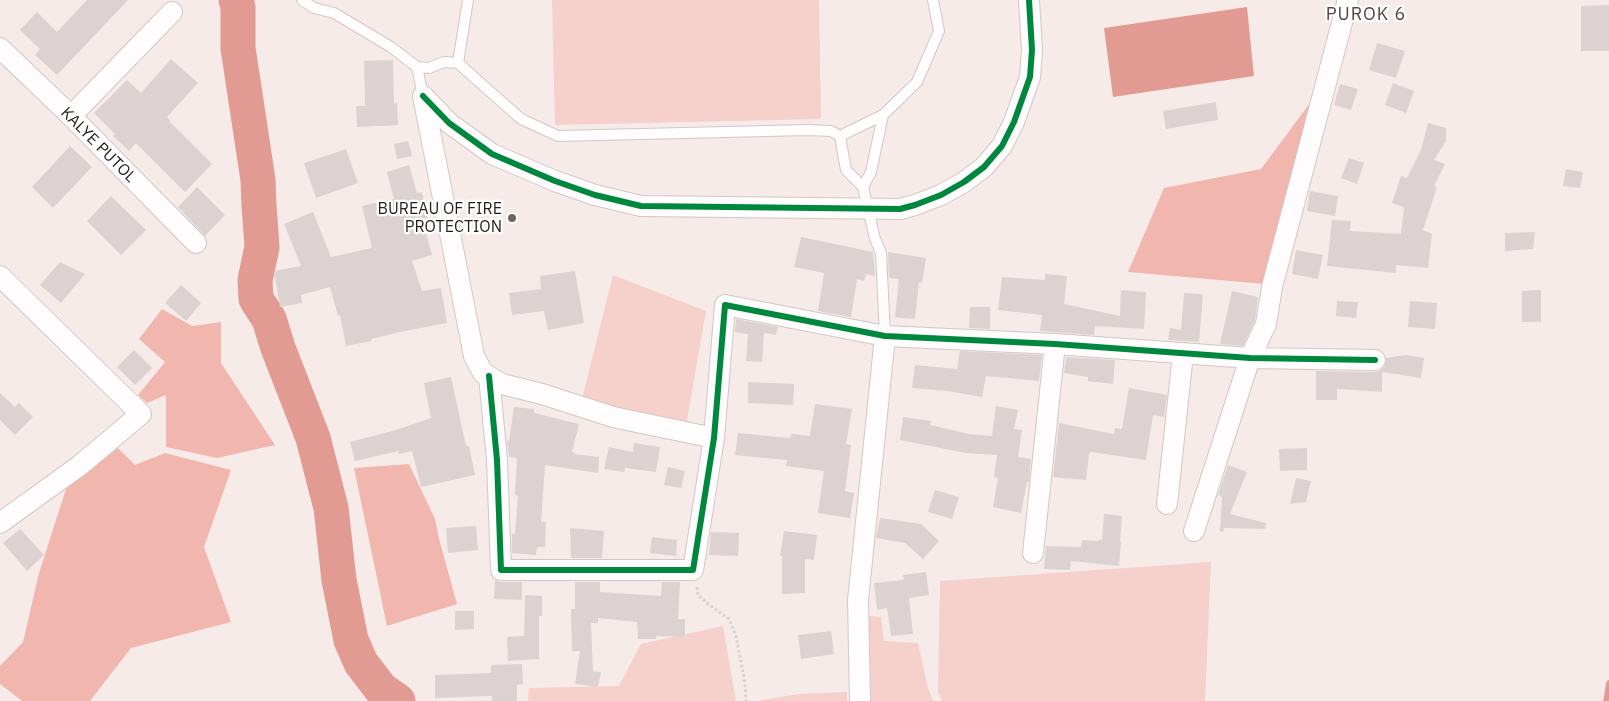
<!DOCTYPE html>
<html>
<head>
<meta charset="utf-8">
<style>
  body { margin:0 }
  canvas { display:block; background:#f7ebe9 }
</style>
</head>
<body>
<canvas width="1609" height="701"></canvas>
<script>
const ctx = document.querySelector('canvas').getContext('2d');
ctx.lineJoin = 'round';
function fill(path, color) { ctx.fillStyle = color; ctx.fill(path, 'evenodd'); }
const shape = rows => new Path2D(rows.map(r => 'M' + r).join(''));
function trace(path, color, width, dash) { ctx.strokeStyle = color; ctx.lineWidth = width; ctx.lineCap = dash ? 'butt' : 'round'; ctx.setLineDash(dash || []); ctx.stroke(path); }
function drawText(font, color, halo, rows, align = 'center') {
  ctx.font = font + ' "IBM Plex Sans",sans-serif'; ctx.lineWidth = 4.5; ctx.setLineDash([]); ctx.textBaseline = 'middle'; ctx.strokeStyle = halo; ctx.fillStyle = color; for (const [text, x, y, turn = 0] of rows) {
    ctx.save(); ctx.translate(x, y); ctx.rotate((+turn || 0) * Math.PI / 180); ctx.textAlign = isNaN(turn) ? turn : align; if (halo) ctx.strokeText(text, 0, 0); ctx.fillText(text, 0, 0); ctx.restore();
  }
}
fill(shape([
  [552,0,819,0,821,119,555,125],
  [613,275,706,311,686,426,582,399],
  [1211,562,1205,701,942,701,938,692,940,581],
  [868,616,881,617,884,641,918,643,928,688,933,701,871,701],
  [723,626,736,701,528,701,529,688,619,686,641,644],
  [847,692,847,701,756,701,798,694]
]), '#f6d0ca');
fill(shape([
  [1313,99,1265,284,1128,272,1164,188,1261,169],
  [162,309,192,326,221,322,221,363,275,445,217,458,166,447,166,395,147,403,138,395,165,362,139,339],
  [118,448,135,465,165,453,231,470,204,547,231,622,131,648,90,701,22,701,0,684,0,666,23,642,39,573,66,489],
  [409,464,435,519,439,539,457,604,387,626,354,468]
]), '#f1b6ae');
fill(shape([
  [1247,7,1254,76,1113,97,1104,28]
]), '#e29b92');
trace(shape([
  [1606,701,1609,683]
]), '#e29b92', 5.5);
trace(shape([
  [236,0,238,7,238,48,258,180,259,205,262,247,255,280,256,299,269,319,278,348,313,438,331,508,339,580,351,640,361,663,381,689,398,701]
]), '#e29b92', 35);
fill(shape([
  [87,0,128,0,57,75,35,55,40,49,20,30,37,12,57,32],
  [1609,5,1609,51,1581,51,1581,6],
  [1377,43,1405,51,1396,78,1369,70],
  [171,59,198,83,167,117,170,120,169,121,212,164,185,192,136,143,129,151,113,136,115,134,94,113,127,80,141,93],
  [393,60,394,104,397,103,398,125,357,127,356,106,365,106,364,61],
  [1393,83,1414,91,1406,113,1385,105],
  [1340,84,1358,89,1351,110,1334,105],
  [1216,102,1218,120,1166,129,1163,111],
  [1428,123,1446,128,1446,141,1434,160,1445,164,1434,186,1437,187,1423,230,1432,234,1428,268,1396,265,1396,273,1327,266,1332,220,1351,221,1350,231,1401,234,1404,207,1392,203,1401,176,1407,178,1421,150],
  [408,141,412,156,397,159,394,144],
  [70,146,92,167,53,208,32,187],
  [346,149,358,183,316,198,304,163],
  [1349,158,1364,163,1357,184,1341,178],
  [409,165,417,193,422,192,428,218,422,219,432,255,412,261,422,291,441,288,447,323,400,332,371,339,372,341,346,346,340,315,338,316,330,287,301,295,302,303,280,307,274,271,301,266,284,224,313,212,331,257,372,248,362,206,394,199,387,172],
  [1566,169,1583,172,1580,188,1563,186],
  [197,187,225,215,205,236,178,207],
  [1310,191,1338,196,1335,216,1307,211],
  [111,196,146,230,121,255,87,221],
  [1535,232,1533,249,1505,251,1505,233],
  [801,237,873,252,875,276,866,274,864,281,857,279,851,317,818,311,824,273,794,267],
  [1296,250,1323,255,1318,279,1292,274],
  [888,252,926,258,922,283,919,282,915,319,895,317,899,279,889,278],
  [60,262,85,274,61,303,40,285],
  [575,271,584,323,548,330,544,311,512,315,509,293,541,289,540,276],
  [1045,274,1067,276,1064,304,1120,316,1121,290,1146,292,1144,329,1095,326,1094,335,1040,331,1042,315,998,310,1002,277,1045,280],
  [181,285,201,303,186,321,165,303],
  [1541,290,1541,322,1522,322,1522,291],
  [1232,291,1258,297,1255,320,1243,346,1220,344],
  [1184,293,1203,294,1199,342,1168,340,1170,328,1181,330],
  [1337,301,1358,302,1356,318,1336,316],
  [1410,301,1437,303,1435,329,1408,327],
  [970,307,990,307,990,329,969,328],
  [736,319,778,327,776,335,764,333,762,362,746,361,748,334,735,332],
  [134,350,152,368,135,385,117,367],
  [960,351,1042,355,1039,381,986,376,982,397,948,391,912,388,915,365,957,369],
  [1406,355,1424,358,1421,378,1382,372,1382,392,1337,389,1337,400,1316,400,1316,371,1375,372,1380,371,1385,366,1386,358],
  [1066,357,1115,360,1113,384,1088,381,1088,377,1064,373],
  [451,377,466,446,469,446,475,475,421,487,412,451,399,454,398,451,355,461,350,442,396,430,431,418,424,383],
  [748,382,794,384,793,405,748,403],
  [1129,388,1167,395,1164,417,1153,415,1146,460,1091,452,1091,453,1089,453,1086,480,1053,477,1059,423,1114,434,1115,428,1122,429],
  [0,393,15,407,19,403,33,417,15,435,0,420],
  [815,404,852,409,846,444,851,445,845,491,854,493,850,518,818,513,824,471,786,466,787,460,735,455,738,433,790,438,791,434,810,436],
  [996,406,1018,410,1014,429,1022,430,1018,457,1031,459,1029,482,1027,482,1021,513,993,507,998,478,994,477,997,455,966,453,900,440,903,417,931,421,930,425,969,434,992,436],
  [514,407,534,409,534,413,579,424,572,452,575,452,574,454,599,457,598,473,545,465,541,522,546,522,545,547,537,547,536,555,512,553,512,534,515,534,518,496,515,495,517,458,509,457,507,440,509,441],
  [634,443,660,447,656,472,625,468,624,472,604,469,609,447,633,452],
  [1307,448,1307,470,1280,471,1279,449],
  [1228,465,1247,472,1230,514,1266,523,1265,529,1224,528,1223,532,1220,531,1222,497,1218,495],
  [668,467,685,471,681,488,664,485],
  [1296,478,1311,481,1306,502,1290,504],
  [935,490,959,497,952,519,928,512],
  [1104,514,1122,516,1120,542,1121,542,1119,566,1071,561,1070,570,1044,569,1046,546,1081,547,1082,540,1099,541,1099,539,1102,540],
  [880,518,921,524,939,541,923,559,905,543,876,538],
  [476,526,478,550,448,553,446,528],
  [570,528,604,531,602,558,571,558],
  [20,529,44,555,27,571,3,543],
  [784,531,817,535,814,560,805,559,805,593,782,594,782,556,780,556],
  [711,532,739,533,738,556,709,555],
  [652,537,677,540,676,556,650,553],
  [926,572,929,595,909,598,913,634,891,636,887,608,877,610,874,583,904,580,903,575],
  [495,580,501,582,522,582,522,600,494,599],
  [575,582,600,582,600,592,661,596,662,582,680,582,678,619,685,619,685,637,656,636,656,639,638,639,637,622,598,618,598,623,591,623,593,671,601,672,598,687,575,684,580,651,572,651,571,609,575,609],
  [525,595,542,596,542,616,539,616,539,659,508,661,507,637,524,636],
  [455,611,474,611,474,629,455,630],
  [831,631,834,654,801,659,798,635],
  [522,664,523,684,517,685,517,701,492,701,492,696,435,698,435,675,491,673,491,665]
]), '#dcd2d1');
const lane = shape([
  [302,0,314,8,334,13,391,47,417,67,429,68,444,62,458,63,521,119,558,136,808,130,831,131,840,136,846,170,863,187],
  [458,63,468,0],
  [417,67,423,96],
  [883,115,871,172,863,187,875,239,881,253,885,336],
  [840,136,883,115,917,82,939,31,933,0]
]);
const street = shape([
  [0,48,71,116,196,243],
  [423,96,449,123,492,154,555,181,595,195,641,206,900,209,915,205,941,195,964,182,984,167,1002,146,1014,122,1030,77,1032,50,1029,0],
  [423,96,474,356,483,373,502,384,542,394,613,417,714,438],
  [71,116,172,12],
  [0,276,141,414,79,466,0,523],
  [489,376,497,460,501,570,693,570,714,438,725,305,885,336,1055,344,1250,358,1375,360],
  [1167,504,1183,354],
  [1194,531,1250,358,1266,324,1272,287,1348,0],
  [1033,553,1055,344],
  [860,701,858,600,885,336]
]);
trace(lane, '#d1c8c6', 12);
trace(street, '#d1c8c6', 22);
trace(shape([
  [697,587,698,595,708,604,729,619,736,636,745,683,746,701]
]), '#d6d2d1', 3, [2.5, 2.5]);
trace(lane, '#fefcfc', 10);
trace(street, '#fefcfc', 20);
trace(shape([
  [423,96,449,123,492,154,555,181,595,195,641,206,900,209,915,205,941,195,964,182,984,167,1002,146,1014,122,1030,77,1032,50,1029,0],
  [489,376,497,460,501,570,693,570,714,438,725,305,885,336,1055,344,1250,358,1375,360]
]), '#00873e', 6);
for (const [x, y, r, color] of [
  [512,218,5,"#6f6664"]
]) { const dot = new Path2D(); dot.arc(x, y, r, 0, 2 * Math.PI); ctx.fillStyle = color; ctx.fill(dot); trace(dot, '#fff', 2); }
drawText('16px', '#261e1d', '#fff', [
  ["KALYE PUTOL",98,145,45]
]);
drawText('16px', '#261e1d', '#fff', [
  ["BUREAU OF FIRE",502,209],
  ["PROTECTION",502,227]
], 'right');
ctx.letterSpacing = '1px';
drawText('18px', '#574543', '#fff', [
  ["PUROK 6",1366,15]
]);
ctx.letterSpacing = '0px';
</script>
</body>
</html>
